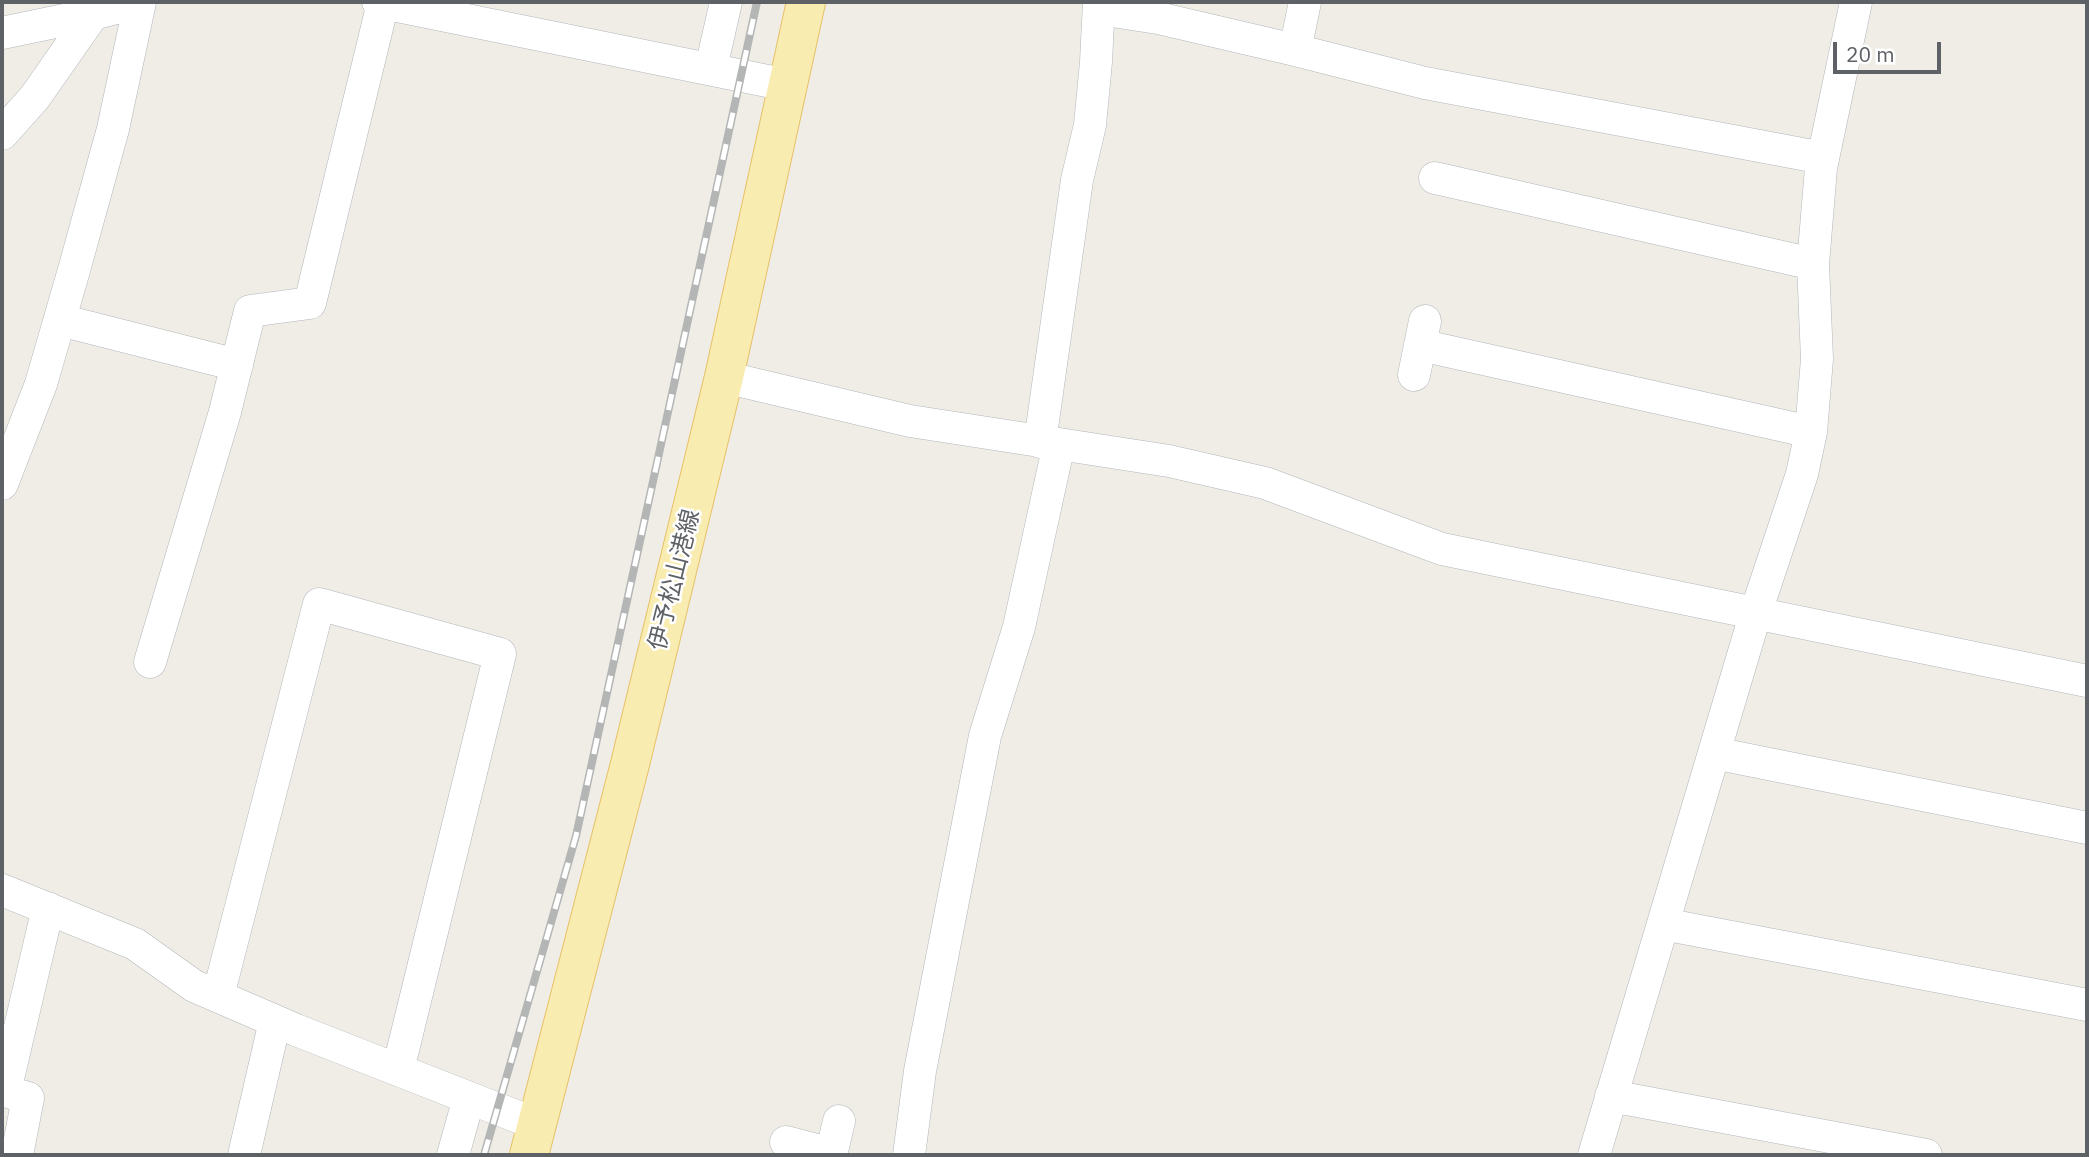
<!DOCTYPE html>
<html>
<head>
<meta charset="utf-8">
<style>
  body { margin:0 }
  #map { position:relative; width:2089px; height:1157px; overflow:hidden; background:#efede6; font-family:"IBM Plex Sans",sans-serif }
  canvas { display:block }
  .frame { position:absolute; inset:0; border:4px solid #5e6165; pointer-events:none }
  .scale { position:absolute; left:1833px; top:42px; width:108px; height:32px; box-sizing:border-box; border:4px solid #5e6165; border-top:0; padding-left:9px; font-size:21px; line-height:24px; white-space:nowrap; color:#5e6165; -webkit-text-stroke:5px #fff; paint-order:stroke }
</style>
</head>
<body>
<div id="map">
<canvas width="2089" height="1157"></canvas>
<div class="frame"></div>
<div class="scale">20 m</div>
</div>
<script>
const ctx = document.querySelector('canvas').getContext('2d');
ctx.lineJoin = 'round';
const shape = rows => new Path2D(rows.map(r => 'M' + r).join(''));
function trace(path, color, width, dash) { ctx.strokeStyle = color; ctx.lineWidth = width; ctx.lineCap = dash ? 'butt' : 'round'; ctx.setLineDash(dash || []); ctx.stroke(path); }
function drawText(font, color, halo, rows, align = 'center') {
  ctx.font = font + ' "IBM Plex Sans","Noto Sans JP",sans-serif'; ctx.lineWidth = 5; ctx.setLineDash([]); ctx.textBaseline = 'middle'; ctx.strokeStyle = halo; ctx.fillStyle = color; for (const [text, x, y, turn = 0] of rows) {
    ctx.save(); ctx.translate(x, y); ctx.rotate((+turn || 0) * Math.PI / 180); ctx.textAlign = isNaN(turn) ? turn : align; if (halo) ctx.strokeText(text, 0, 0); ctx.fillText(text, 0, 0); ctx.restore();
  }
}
const minor = shape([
  [378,2,787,85],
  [1305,2,1295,50,1425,83,1823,158],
  [1099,9,1158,18,1295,50],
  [2,33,93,14,138,2],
  [711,68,726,2],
  [2,134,35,97,93,14],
  [1435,178,1813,264],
  [60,320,237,365],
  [1420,345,1811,432],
  [1414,375,1425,321],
  [724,377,910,421,1169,461,1265,483,1442,549,2087,681],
  [1040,442,1077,180,1090,125,1096,62,1099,2],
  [2,484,41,384,74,270,113,129,140,2],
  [150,662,225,412,250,311,310,303,383,3],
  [1714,753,2087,828],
  [2,890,135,944,194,986,296,1030,536,1124],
  [1663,924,2087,1005],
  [218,996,319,604,500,654,398,1070],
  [1611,1096,1926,1155],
  [786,1142,831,1154],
  [17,1155,28,1098,5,1091,48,908],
  [244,1155,275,1021],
  [453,1155,469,1098],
  [831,1155,839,1121],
  [909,1155,920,1071,985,736,1019,627,1059,444],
  [1594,1155,1756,612,1802,474,1811,432,1817,359,1813,264,1821,168,1856,2]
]);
const primary = shape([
  [529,1155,630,764,724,377,806,2]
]);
trace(minor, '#b3b6ba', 33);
trace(primary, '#e7c167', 40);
trace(minor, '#fff', 32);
trace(primary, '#f9ecb1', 38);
const rail = shape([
  [484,1155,576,836,757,2]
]);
trace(rail, '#b4b5b5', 8);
trace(rail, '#fff', 5, [16]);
drawText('24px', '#5e6165', '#fff', [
  ["伊予松山港線",675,580,-76]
]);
</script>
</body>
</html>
